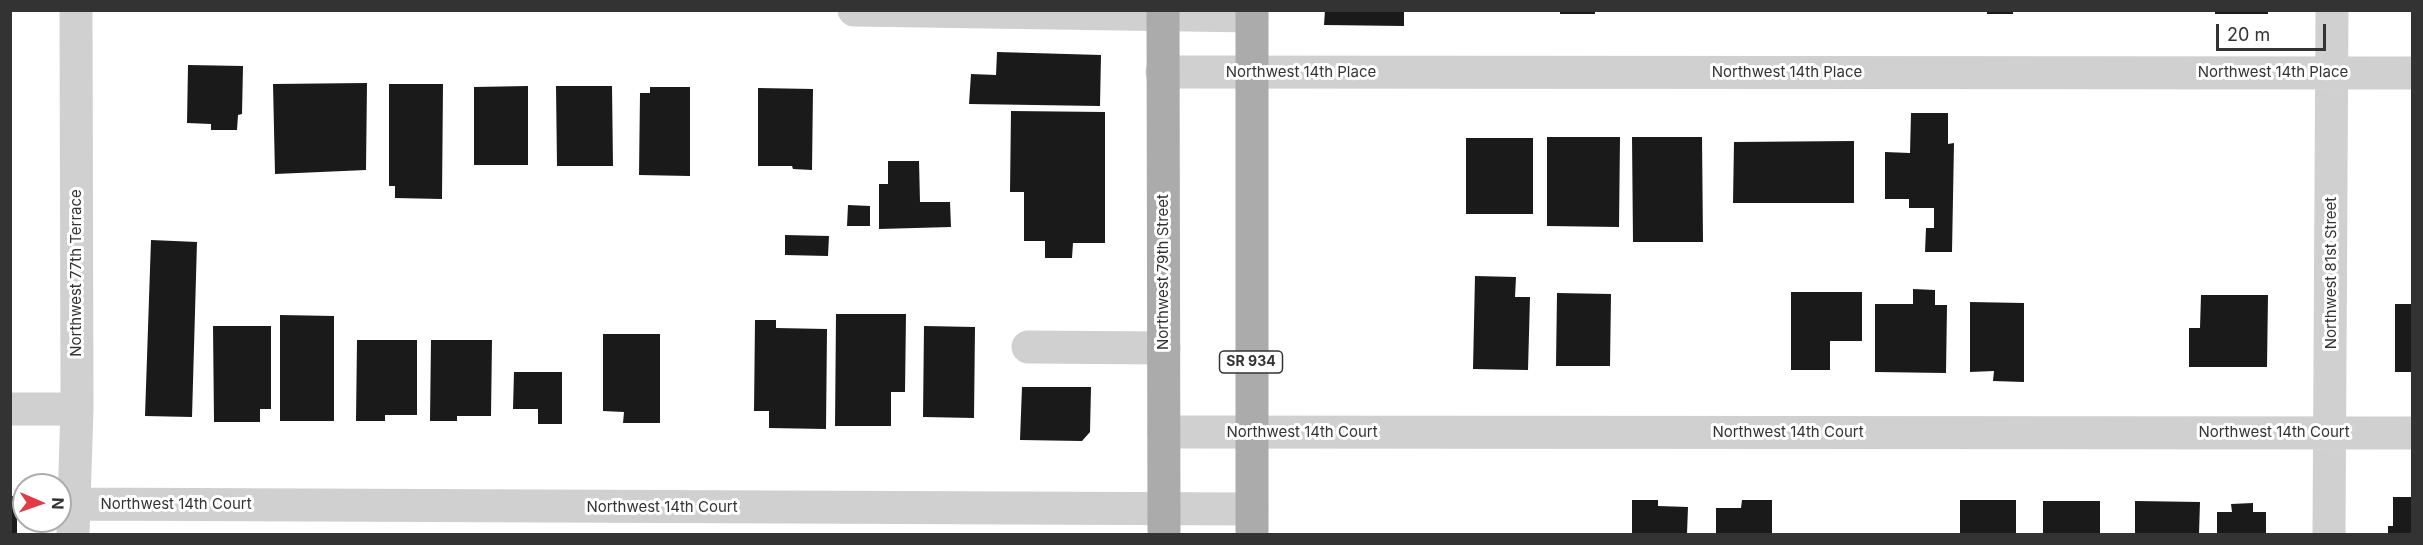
<!DOCTYPE html>
<html>
<head>
<meta charset="utf-8">
<style>
  body { margin:0 }
  #map { position:relative; width:2423px; height:545px; overflow:hidden; background:#fff; font-family:Inter,sans-serif }
  canvas { display:block }
  .frame { position:absolute; inset:0; border:12px solid #333; pointer-events:none }
  .north { position:absolute; left:12px; top:473px; width:60px; height:60px; box-sizing:border-box; background:#fff; border:2px solid #adadad; border-radius:50%; rotate:92deg; font-size:16px; font-weight:700; line-height:24px; text-align:center; color:#333 }
  .north::after { content:''; display:block; margin:auto; width:21px; height:27px; background:#e63946; clip-path:polygon(50% 0,100% 100%,50% 72%,0 100%) }
  .scale { position:absolute; left:2216px; top:24px; width:110px; height:27px; box-sizing:border-box; border:3px solid #333; border-top:0; padding-left:8px; font-size:18px; line-height:21px; white-space:nowrap; color:#333; -webkit-text-stroke:4px #fff; paint-order:stroke }
</style>
</head>
<body>
<div id="map">
<canvas width="2423" height="545"></canvas>
<div class="frame"></div>
<div class="north">N</div>
<div class="scale">20 m</div>
</div>
<script>
const ctx = document.querySelector('canvas').getContext('2d');
ctx.lineJoin = 'round';
function fill(path, color) { ctx.fillStyle = color; ctx.fill(path, 'evenodd'); }
const shape = rows => new Path2D(rows.map(r => 'M' + r).join(''));
function trace(path, color, width, dash) { ctx.strokeStyle = color; ctx.lineWidth = width; ctx.lineCap = dash ? 'butt' : 'round'; ctx.setLineDash(dash || []); ctx.stroke(path); }
function drawText(font, color, halo, rows, align = 'center') {
  ctx.font = font + ' Inter,sans-serif'; ctx.lineWidth = 6; ctx.setLineDash([]); ctx.textBaseline = 'middle'; ctx.strokeStyle = halo; ctx.fillStyle = color; for (const [text, x, y, turn = 0] of rows) {
    ctx.save(); ctx.translate(x, y); ctx.rotate((+turn || 0) * Math.PI / 180); ctx.textAlign = isNaN(turn) ? turn : align; if (halo) ctx.strokeText(text, 0, 0); ctx.fillText(text, 0, 0); ctx.restore();
  }
}
fill(shape([
  [1325,10,1404,10,1404,26,1324,25],
  [1560,10,1595,10,1595,14,1560,14],
  [1987,10,2013,10,2013,14,1987,14],
  [2215,10,2268,10,2268,14,2215,14],
  [997,52,1101,55,1100,106,969,104,971,74,996,75],
  [188,65,243,66,242,114,238,115,237,130,211,130,211,124,187,123],
  [367,83,366,170,275,174,273,84],
  [389,84,443,84,442,199,395,198,395,186,389,186],
  [528,86,528,165,474,165,474,87],
  [556,86,612,86,613,166,557,166],
  [650,87,690,87,690,176,639,175,640,93,650,93],
  [758,88,813,89,812,170,793,169,792,166,758,166],
  [1011,111,1105,112,1105,243,1073,243,1072,258,1045,258,1045,241,1024,241,1024,192,1010,192],
  [1911,113,1948,113,1948,144,1954,143,1952,252,1925,252,1926,228,1934,228,1934,208,1909,208,1909,199,1885,199,1885,152,1910,153],
  [1547,137,1620,137,1619,227,1547,226],
  [1632,137,1702,137,1703,242,1633,242],
  [1466,138,1533,138,1533,214,1466,214],
  [1854,141,1854,203,1733,203,1734,142],
  [888,161,919,161,920,202,950,202,951,227,879,229,879,184,888,184],
  [848,205,870,206,870,226,847,226],
  [785,235,829,236,828,256,785,255],
  [151,240,197,242,192,417,145,416],
  [1475,276,1516,277,1515,297,1530,297,1528,370,1473,369],
  [1913,289,1935,290,1935,305,1947,305,1946,373,1875,372,1875,304,1913,304],
  [1791,292,1862,292,1862,341,1830,341,1830,370,1791,370],
  [1557,293,1611,294,1610,366,1556,366],
  [2201,295,2268,295,2267,367,2189,367,2189,328,2200,328],
  [1970,302,2024,303,2024,382,1993,381,1994,371,1970,372],
  [2395,304,2412,304,2412,372,2395,372],
  [836,314,906,314,905,392,891,392,891,426,835,426],
  [280,315,334,316,334,421,280,421],
  [755,320,776,320,776,328,827,329,826,429,769,428,769,411,754,411],
  [213,326,271,326,271,409,260,409,260,422,214,422],
  [924,326,975,327,974,418,923,417],
  [603,334,660,334,660,423,623,423,624,412,603,411],
  [357,340,417,340,417,415,385,415,385,421,356,421],
  [431,340,492,340,491,416,457,416,457,421,430,421],
  [514,372,562,372,562,424,538,424,538,409,513,409],
  [1022,387,1091,387,1090,432,1082,441,1020,440],
  [10,496,17,496,17,534,10,534],
  [2393,497,2412,497,2412,534,2388,534,2388,526,2393,526],
  [1632,500,1658,500,1658,506,1688,507,1687,534,1632,534],
  [1742,500,1772,500,1772,534,1716,534,1716,508,1741,508],
  [1960,500,2016,500,2016,534,1960,534],
  [2043,501,2100,501,2100,534,2043,534],
  [2135,501,2200,502,2199,534,2135,534],
  [2253,503,2253,512,2266,512,2266,534,2217,534,2217,512,2232,512,2231,504]
]), '#1a1a1a');
trace(shape([
  [854,10,1252,16],
  [1162,72,2412,73],
  [1028,347,1164,348],
  [10,409,77,409],
  [1164,432,2412,433],
  [73,504,1252,509],
  [73,534,77,409,76,10],
  [2329,534,2332,10]
]), '#d0d0d0', 33);
trace(shape([
  [1163,10,1164,534],
  [1252,534,1252,10]
]), '#ababab', 33);
for (const [x, y, w] of [
  [1251,362,63]
]) { const box = new Path2D(); box.roundRect(x - w / 2, y - 11, w, 22, 4.5); ctx.fillStyle = '#fff'; ctx.fill(box); trace(box, '#333', 1.5); }
drawText('bold 14px', '#333', null, [
  ["SR 934",1251,362]
]);
drawText('15px', '#333', '#fff', [
  ["Northwest 14th Place",1301,72],
  ["Northwest 14th Place",1787,72],
  ["Northwest 14th Place",2273,72],
  ["Northwest 79th Street",1163,272,-90],
  ["Northwest 77th Terrace",76,273,-90],
  ["Northwest 81st Street",2331,273,-90],
  ["Northwest 14th Court",1302,432],
  ["Northwest 14th Court",1788,432],
  ["Northwest 14th Court",2274,432],
  ["Northwest 14th Court",176,504],
  ["Northwest 14th Court",662,507]
]);
</script>
</body>
</html>
